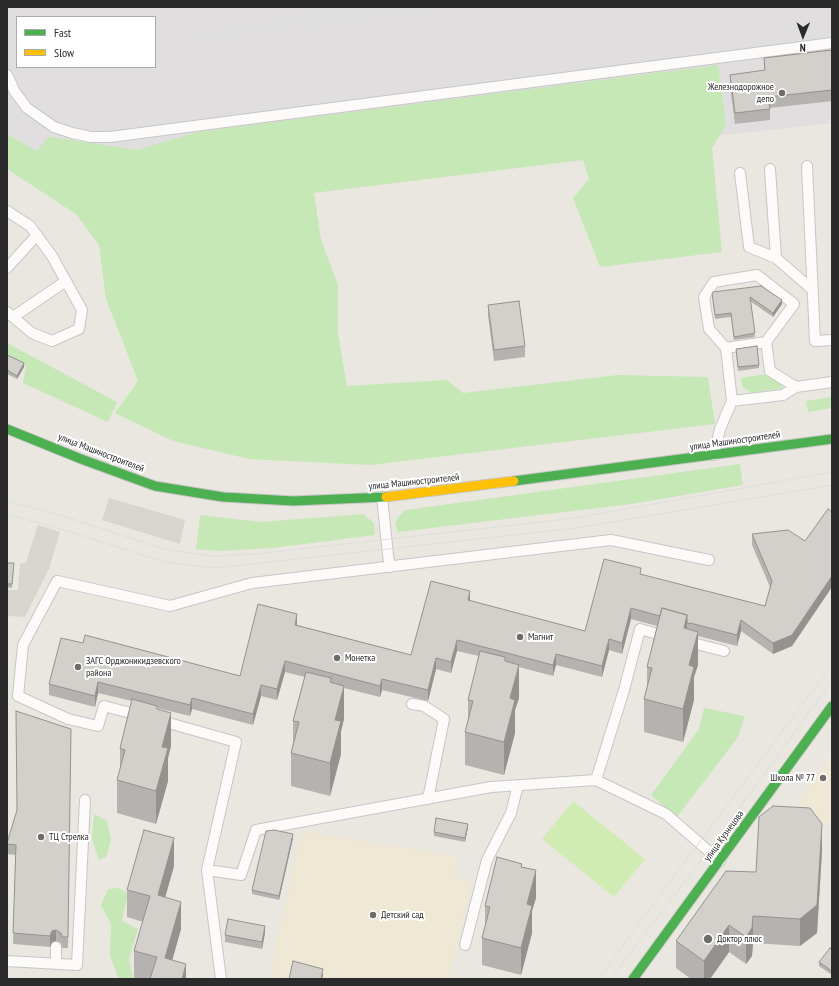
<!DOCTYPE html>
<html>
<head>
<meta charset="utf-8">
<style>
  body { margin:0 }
  #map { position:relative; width:839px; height:986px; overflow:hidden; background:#eae7e0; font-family:"PT Sans Narrow",sans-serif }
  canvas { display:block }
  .frame { position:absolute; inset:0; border:8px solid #2b2b2b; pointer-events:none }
  .legend { position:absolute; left:16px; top:16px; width:140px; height:52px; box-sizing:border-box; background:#fff; border:1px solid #aaa; margin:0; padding:5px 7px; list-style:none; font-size:12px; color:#2b2b2b }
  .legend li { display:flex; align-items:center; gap:8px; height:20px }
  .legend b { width:20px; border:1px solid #aaa }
  .north { position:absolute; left:783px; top:16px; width:40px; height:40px; -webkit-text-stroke:3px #fff; paint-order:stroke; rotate:181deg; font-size:11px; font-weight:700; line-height:16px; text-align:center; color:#2b2b2b }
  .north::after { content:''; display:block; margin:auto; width:14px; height:18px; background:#2b2b2b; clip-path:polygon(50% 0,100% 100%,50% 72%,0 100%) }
</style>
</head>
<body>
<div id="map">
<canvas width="839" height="986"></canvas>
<div class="frame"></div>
<ul class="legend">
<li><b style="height:5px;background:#4caf50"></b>Fast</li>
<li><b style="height:5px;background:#ffc107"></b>Slow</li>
</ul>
<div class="north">N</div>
</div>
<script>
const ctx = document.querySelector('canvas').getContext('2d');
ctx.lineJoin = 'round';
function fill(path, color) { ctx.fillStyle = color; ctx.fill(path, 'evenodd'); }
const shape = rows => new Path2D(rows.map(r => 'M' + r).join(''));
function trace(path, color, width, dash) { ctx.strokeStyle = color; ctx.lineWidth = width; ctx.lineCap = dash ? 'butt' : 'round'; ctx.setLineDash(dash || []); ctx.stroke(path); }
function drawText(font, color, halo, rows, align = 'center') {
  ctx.font = font + ' "PT Sans Narrow",sans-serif'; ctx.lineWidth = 4; ctx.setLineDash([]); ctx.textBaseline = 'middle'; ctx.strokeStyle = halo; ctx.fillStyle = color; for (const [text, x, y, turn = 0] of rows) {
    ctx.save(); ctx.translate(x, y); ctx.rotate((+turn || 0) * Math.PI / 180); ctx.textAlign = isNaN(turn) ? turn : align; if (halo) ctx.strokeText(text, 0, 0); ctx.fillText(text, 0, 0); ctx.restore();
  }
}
fill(shape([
  [7,7,832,7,832,123,78,207,7,159],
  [17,17,155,17,155,67,17,67]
]), '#e1dedf');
fill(shape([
  [832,754,832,826,797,802],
  [302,831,457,856,455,878,473,881,449,975,459,979,272,979,275,948]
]), '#eee8d4');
fill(shape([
  [718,65,726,125,712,148,722,252,600,267,573,198,589,179,583,160,314,193,321,240,338,285,338,333,347,386,447,380,463,393,618,375,708,377,715,424,370,465,249,459,173,441,115,413,138,381,106,299,99,245,76,214,7,169,7,134,36,151,49,137,137,150,197,132],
  [7,343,117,402,108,422,23,383,26,367,7,357],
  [766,374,781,383,783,388,751,393,742,386,741,378],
  [832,397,832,408,808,412,806,401],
  [740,464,743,485,631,504,398,532,395,525,398,517,406,510],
  [363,514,374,523,375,535,273,548,219,551,196,549,200,515,261,522],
  [704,708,745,716,738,737,677,817,651,795,699,729],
  [94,814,107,821,111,840,106,857,99,860,92,839],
  [119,888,128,894,122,921,138,929,129,959,133,979,119,979,110,956,111,924,101,905,108,889]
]), '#c5e8b6');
fill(shape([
  [573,801,645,859,614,897,542,839]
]), '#d0ecb3');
fill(shape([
  [109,498,185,520,180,544,102,520],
  [38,525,60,532,49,569,25,617,7,616,7,590,18,590,20,564,26,562]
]), '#d8d5cf');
const lane = shape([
  [7,75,15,92,27,108,54,127,72,133,91,137,110,137,832,43],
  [807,166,815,341,832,340],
  [770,169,776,258,813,290],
  [740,173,749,247,776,258],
  [7,211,30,226,52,256,82,310,79,329,52,341,32,333,7,312],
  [7,268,37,235],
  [13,317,66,281],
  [726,348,709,329,704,297,714,282,757,275,794,304,766,342],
  [732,401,783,395,796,387],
  [714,455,720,429,732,401,726,348,766,342,770,371,796,387,832,382],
  [382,497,388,555,390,567],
  [685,641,724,651],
  [412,704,424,706,444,719,428,799],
  [142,716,104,706,98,726,68,719,18,696,23,645,57,581,170,606,252,583,611,540,709,560],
  [158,720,236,742,207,870,241,875,256,830,491,787,596,780,666,814,720,861],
  [596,780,624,690,640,629,668,637],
  [207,870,221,979],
  [465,945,487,860,511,813,518,785],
  [7,961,77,965,85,800],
  [56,963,56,947]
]);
const fast = shape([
  [7,429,81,459,155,486,223,497,293,501,386,497],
  [514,481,832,439],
  [633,979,832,706]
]);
const slow = shape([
  [386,497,514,481]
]);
trace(lane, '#c7c6c6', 12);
trace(fast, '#c7c6c6', 11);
trace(slow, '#c7c6c6', 11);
trace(lane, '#fcfbfa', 10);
trace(fast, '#4caf50', 9);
trace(slow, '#ffc107', 9);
trace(shape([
  [7,501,60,515,167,550,214,556,256,554,575,518,832,472],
  [7,514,71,532,164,562,215,568,577,528,832,485],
  [598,979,832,664],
  [611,979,708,851,832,681]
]), '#dddedf', 1);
trace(shape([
  [310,25,424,7],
  [204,38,264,27,353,7]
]), '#dddedf', 3);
fill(shape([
  [832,50,832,101,770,108,770,120,735,124,730,86,730,75,764,71,764,58],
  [761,286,782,304,773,317,750,301,755,337,734,340,731,317,715,319,712,293],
  [488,305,525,346,525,357,494,361,488,316],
  [736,349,759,365,759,368,738,371],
  [7,355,24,367,17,379,7,374],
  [832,512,832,587,792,646,773,654,741,631,737,646,698,636,698,665,694,677,694,700,683,742,644,732,644,699,647,689,647,667,657,626,631,619,622,654,609,650,602,677,556,665,553,676,519,667,519,698,515,710,515,733,504,775,465,765,465,732,468,722,468,700,479,656,457,651,451,673,436,669,428,701,382,690,380,697,344,688,344,719,341,731,341,754,330,796,291,786,291,753,293,743,293,721,305,677,285,672,277,700,261,696,253,725,192,709,190,716,157,708,171,746,168,758,168,781,156,824,117,813,117,780,120,771,120,748,132,701,98,693,95,707,49,695,49,684,83,643,240,676,297,625,411,655,470,601,585,631,641,575,765,606,770,587,752,545,752,534,805,541],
  [7,563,14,563,12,588,7,587],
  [71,729,68,948,62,948,61,943,56,941,52,942,50,947,13,944,16,855,7,854,7,843],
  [468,827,465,842,434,836,434,832],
  [293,838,279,900,252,894,252,890],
  [822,851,817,933,800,946,753,943,752,956,746,964,729,952,710,979,691,979,676,968,676,941,756,872],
  [174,866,165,897,181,929,172,960,186,979,139,979,134,978,134,951,143,922,127,917,127,890],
  [522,867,536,898,532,911,532,933,521,975,482,965,482,938,485,928,485,906],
  [265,933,262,949,225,942,225,935],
  [832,950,832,975,819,966,819,962]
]), '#b5b3af');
fill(shape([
  [782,300,782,304,773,317,773,313],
  [24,363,24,367,17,379,17,376],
  [832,576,832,587,792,646,773,654,773,643],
  [470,591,470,602,468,600],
  [631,608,631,619,622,654,622,643],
  [297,614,297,625,295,636,295,625],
  [687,615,687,648,684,628],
  [741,620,741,631,737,646,737,635],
  [698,632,698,665,694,677,694,700,683,742,683,709,689,665],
  [609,639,609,650,602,677,602,666],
  [457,640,457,651,451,673,451,662],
  [556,654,556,665,553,676,553,665],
  [436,658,436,669,428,701,428,690],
  [285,661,285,672,277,700,277,689],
  [519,665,519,698,515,710,515,733,504,775,504,742,510,698],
  [382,679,382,690,380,697,380,686],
  [98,682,98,693,95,707,95,696],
  [261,685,261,696,253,725,253,714],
  [344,686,344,719,341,731,341,754,330,796,330,763,335,720],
  [192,698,192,709,190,716,190,705],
  [171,713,171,746,168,758,168,781,156,824,156,791,162,747],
  [468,824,468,827,465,842,465,838],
  [822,824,822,851,817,933,800,946,800,919],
  [293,834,293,838,279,900,279,896],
  [174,838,174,866,158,923,158,895],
  [536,870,536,898,532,911,532,933,521,975,521,948,527,904],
  [181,902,181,929,167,979,165,958],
  [753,916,753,943,752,956,746,964,746,937],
  [729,925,729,952,710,979,704,979,704,961],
  [265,926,265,933,262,949,262,942],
  [56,930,56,941,52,942,50,947,50,936,52,931],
  [186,964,186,979,182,979],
  [323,969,323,976,322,979,321,979]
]), '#94928e');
const building = shape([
  [832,50,832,90,768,97,770,109,735,113,730,75,765,70,764,58,832,50],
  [761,286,782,300,773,313,750,297,755,333,734,337,731,313,715,315,712,293,713,292,761,286],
  [519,301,525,346,494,350,488,305,519,301],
  [757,346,759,365,738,367,736,349,757,346],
  [7,355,24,363,17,376,7,370,7,355],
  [828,509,832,512,832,576,792,635,773,643,741,620,737,635,690,623,690,624,687,623,687,615,662,608,660,616,631,608,622,643,609,639,602,666,556,654,553,665,457,640,451,662,436,658,428,690,382,679,380,686,285,661,277,689,261,685,253,714,192,698,190,705,98,682,95,696,49,684,61,638,83,643,85,635,240,676,258,604,297,614,295,625,411,655,431,581,470,591,468,600,585,631,604,559,641,568,640,574,765,606,772,581,752,534,788,530,805,541,828,509],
  [7,563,14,563,12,584,7,584,7,563],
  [662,608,687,615,684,628,698,632,689,665,694,667,683,709,644,699,652,668,647,667,662,608],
  [480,651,505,657,505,661,519,665,510,698,515,700,504,742,465,732,473,701,468,700,480,651],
  [306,672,331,678,330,682,344,686,335,720,341,721,330,763,291,753,299,722,293,721,306,672],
  [132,699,157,706,157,709,171,713,162,747,168,748,156,791,117,780,125,750,120,748,132,699],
  [16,711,71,729,68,937,62,937,61,933,56,930,52,931,50,936,13,933,16,845,7,844,7,843,17,810,16,711],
  [773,806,810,808,822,824,817,905,800,919,753,916,752,928,746,937,729,925,704,961,676,941,726,871,756,872,759,817,773,806],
  [436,818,468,824,465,838,434,832,436,818],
  [144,830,174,838,158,895,181,902,165,958,186,964,182,979,150,979,157,957,134,951,150,896,127,890,144,830],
  [274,830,293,834,279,896,252,890,266,831,274,830],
  [497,857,522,864,521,867,536,870,527,904,532,906,521,948,482,938,490,907,485,906,497,857],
  [228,919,265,926,262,942,225,935,228,919],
  [830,948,832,950,832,971,819,962,830,948],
  [293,961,323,969,321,979,289,979,293,961]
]);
fill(building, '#d3d0cb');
trace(building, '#94928e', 1);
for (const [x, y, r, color] of [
  [782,93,4,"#6e6d6a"],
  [520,637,4,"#6e6d6a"],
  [337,658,4,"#6e6d6a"],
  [78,667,4,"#6e6d6a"],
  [823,778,4,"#6e6d6a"],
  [41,837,4,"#6e6d6a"],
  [373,915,4,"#6e6d6a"],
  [708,939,5,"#6e6d6a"]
]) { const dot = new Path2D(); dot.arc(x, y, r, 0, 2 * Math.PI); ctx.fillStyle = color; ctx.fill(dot); trace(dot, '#fff', 1.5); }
drawText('10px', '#2b2b2b', '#fff', [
  ["Железнодорожное",774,87,"right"],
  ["депо",774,99,"right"],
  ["Магнит",528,637],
  ["Монетка",345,658],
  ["ЗАГС Орджоникидзевского",86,661],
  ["района",86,673],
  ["Школа № 77",815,778,"right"],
  ["ТЦ Стрелка",49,837],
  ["Детский сад",381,915],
  ["Доктор плюс",717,939]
], 'left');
drawText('10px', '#2b2b2b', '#fff', [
  ["улица Машиностроителей",735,441,-8],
  ["улица Машиностроителей",101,453,21],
  ["улица Машиностроителей",414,482,-6],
  ["улица Кузнецова",724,836,-54]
]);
</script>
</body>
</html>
